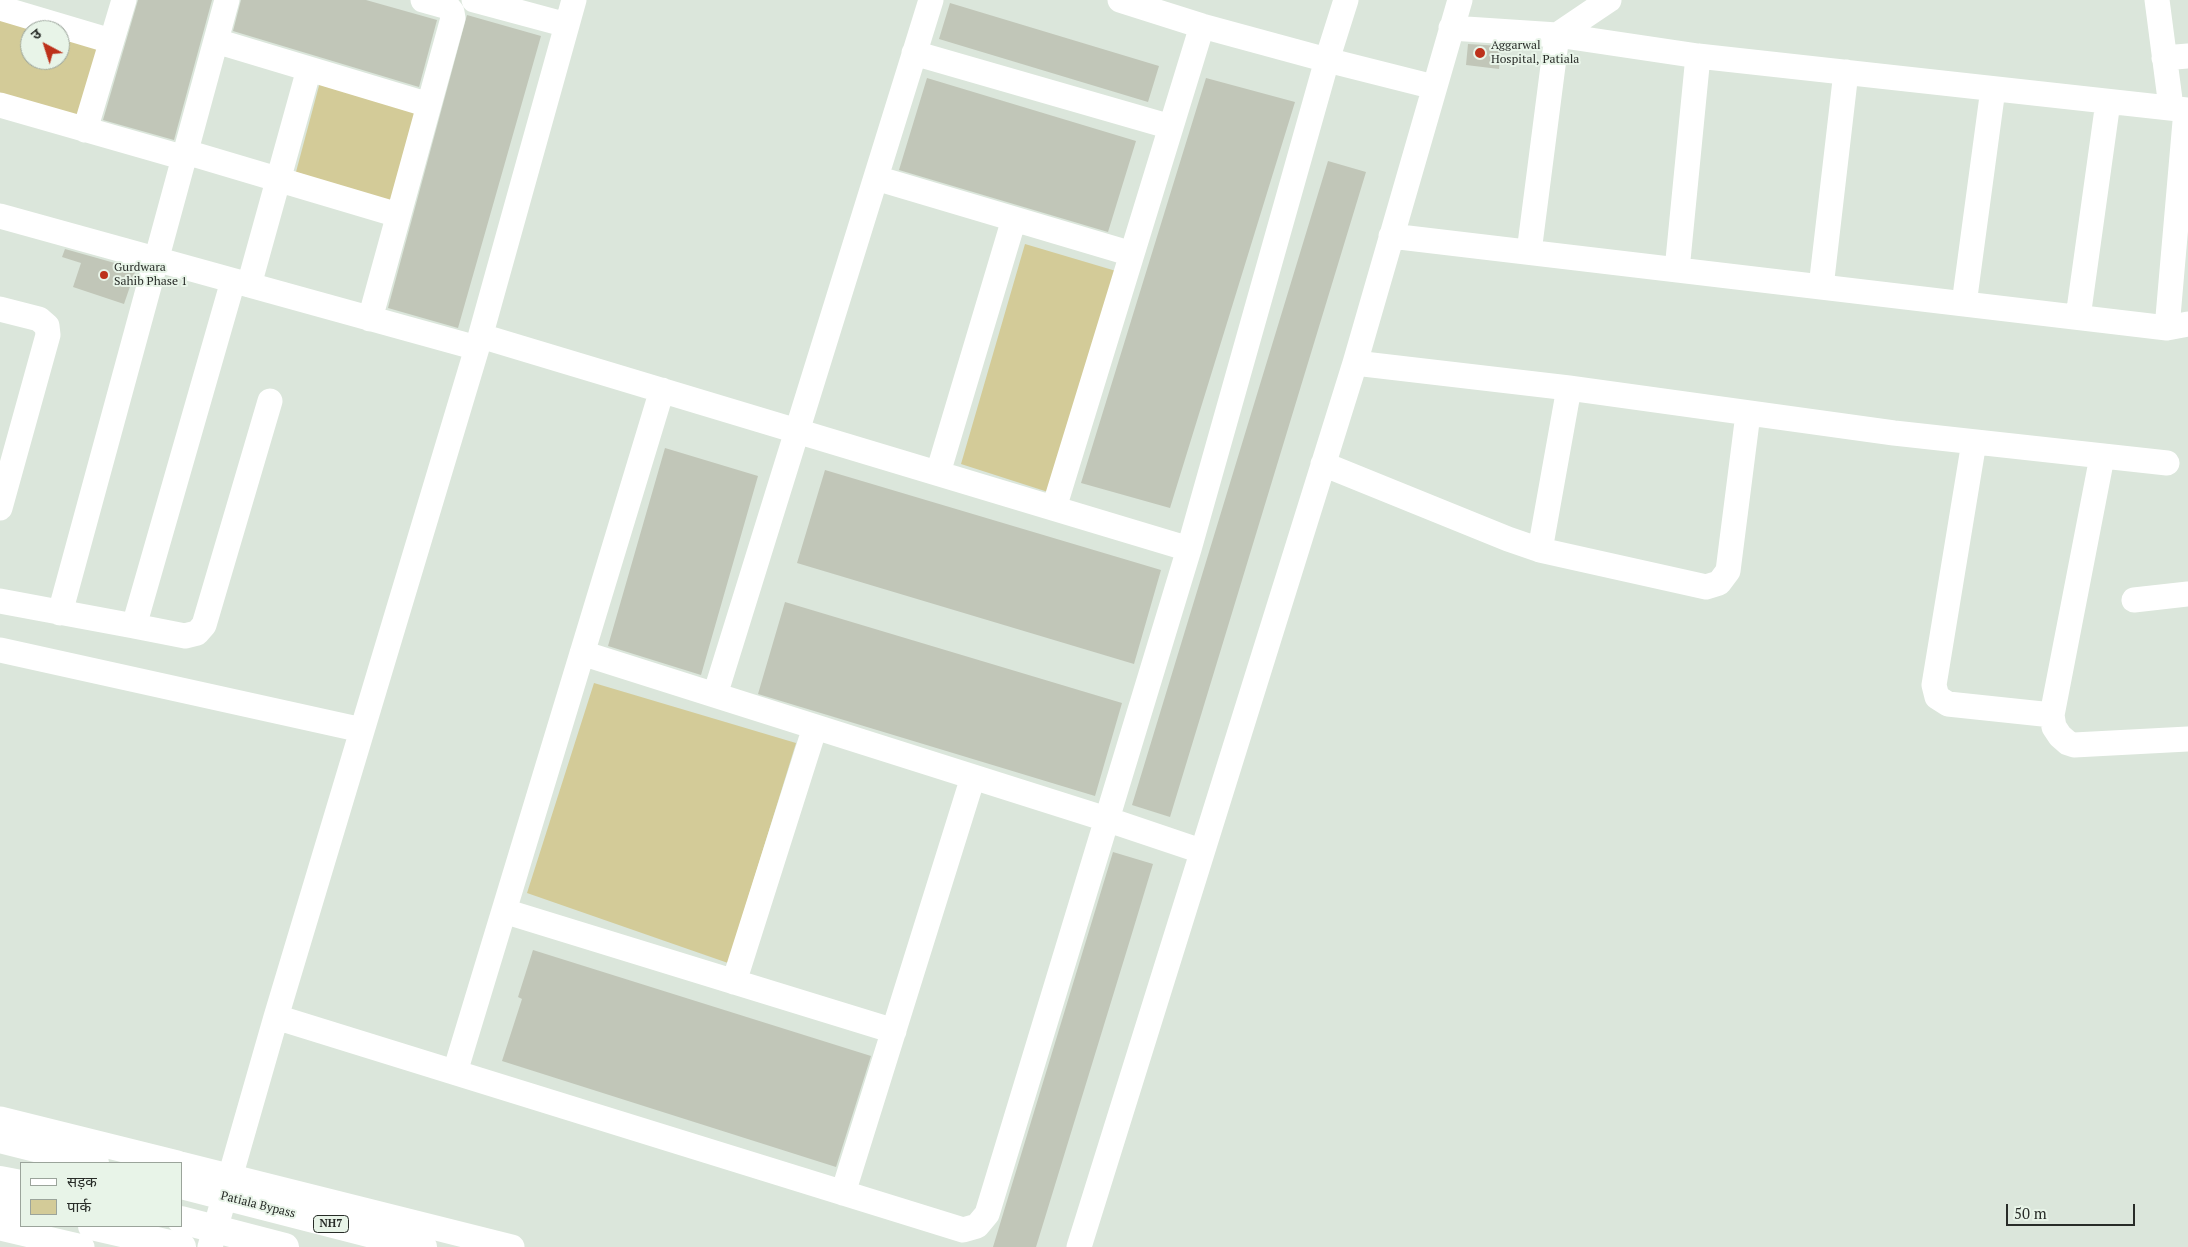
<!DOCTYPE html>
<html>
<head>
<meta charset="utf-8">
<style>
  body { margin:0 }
  #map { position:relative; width:2188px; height:1247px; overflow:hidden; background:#dbe6db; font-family:"PT Serif","Noto Sans Devanagari",serif }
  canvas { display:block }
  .legend { position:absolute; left:20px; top:1162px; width:162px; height:65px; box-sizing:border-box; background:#e8f4e8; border:1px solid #9ba49b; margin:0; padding:6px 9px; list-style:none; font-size:15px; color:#282c28 }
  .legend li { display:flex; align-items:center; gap:10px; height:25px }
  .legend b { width:25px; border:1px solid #9ba49b }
  .north { position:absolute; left:20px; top:20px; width:50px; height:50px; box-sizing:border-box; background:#e8f4e8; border:1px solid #9ba49b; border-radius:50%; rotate:320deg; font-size:14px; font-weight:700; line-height:20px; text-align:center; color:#282c28 }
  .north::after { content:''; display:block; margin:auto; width:18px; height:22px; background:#bd311b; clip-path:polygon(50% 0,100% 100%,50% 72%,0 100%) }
  .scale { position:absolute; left:2006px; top:1204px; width:129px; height:22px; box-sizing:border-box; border:2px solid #282c28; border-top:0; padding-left:6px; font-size:15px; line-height:18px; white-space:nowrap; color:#282c28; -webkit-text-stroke:4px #e8f4e8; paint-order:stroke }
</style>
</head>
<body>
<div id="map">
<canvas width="2188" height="1247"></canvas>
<ul class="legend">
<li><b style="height:6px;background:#fff"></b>सड़क</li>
<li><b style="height:14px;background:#d3cb98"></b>पार्क</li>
</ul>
<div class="north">उ</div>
<div class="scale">50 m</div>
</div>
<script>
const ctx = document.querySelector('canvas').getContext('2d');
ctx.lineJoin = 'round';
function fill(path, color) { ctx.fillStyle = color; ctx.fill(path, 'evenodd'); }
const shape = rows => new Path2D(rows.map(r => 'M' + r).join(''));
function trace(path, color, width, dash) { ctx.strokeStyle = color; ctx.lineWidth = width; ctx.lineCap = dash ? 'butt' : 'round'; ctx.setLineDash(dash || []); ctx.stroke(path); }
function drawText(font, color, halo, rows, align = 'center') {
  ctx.font = font + ' "PT Serif",serif'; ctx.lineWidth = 4; ctx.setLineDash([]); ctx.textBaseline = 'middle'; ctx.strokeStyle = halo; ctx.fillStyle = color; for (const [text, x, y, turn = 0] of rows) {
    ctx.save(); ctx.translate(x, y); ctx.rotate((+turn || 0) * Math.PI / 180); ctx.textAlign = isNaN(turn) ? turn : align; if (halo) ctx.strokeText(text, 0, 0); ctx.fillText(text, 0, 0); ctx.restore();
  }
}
fill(shape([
  [0,18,47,30,30,30,30,60,60,60,60,33,107,45,85,118,0,93],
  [320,82,420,111,393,204,296,172],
  [1025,244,1116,271,1048,492,961,464],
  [594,683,796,743,728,963,527,893]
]), '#d3cb98');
fill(shape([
  [138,0,212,0,174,140,103,120],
  [241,0,366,0,437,20,419,87,233,31],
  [950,3,1159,66,1148,102,939,39],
  [467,15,541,36,458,328,388,308],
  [1468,44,1501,46,1499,69,1466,65],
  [927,78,1136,141,1108,232,899,170],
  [1206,78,1295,102,1170,508,1081,483],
  [1328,161,1366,172,1170,817,1132,805],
  [65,249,136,269,124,304,73,287,81,263,62,257],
  [665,448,758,476,701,675,608,646],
  [825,470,1161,570,1134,664,797,563],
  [785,602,1122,703,1095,796,758,694],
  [1113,852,1153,864,1130,940,1036,1247,993,1247],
  [533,950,871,1056,836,1167,502,1061,522,999,518,997]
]), '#c1c6b8');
trace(shape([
  [474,0,567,25],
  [1346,0,1327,60,1434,87],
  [2157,0,2171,107],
  [0,8,111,41],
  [1451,28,1557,35,1698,56,2188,110],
  [216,41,429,105],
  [914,53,1171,127],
  [2164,58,2188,56],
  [0,105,185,158],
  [85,130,124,0],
  [186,152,398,215],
  [876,178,1132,254],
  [0,216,477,348],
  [1391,236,2167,328,2188,324],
  [1529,252,1557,35,1609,0],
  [1677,270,1698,56],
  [249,285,309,69],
  [1821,287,1846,72],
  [1964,304,1993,89],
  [0,309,39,319,47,326,48,335,0,508],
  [2078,317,2108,102],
  [370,319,453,18,452,12,448,7,423,0],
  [2167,328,2186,110],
  [481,336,1189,549,1327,60,1202,26,1120,0],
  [1355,363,1569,388,1894,433,2167,463],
  [1974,442,1934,685,1937,697,1948,704,2052,715,2102,457],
  [1323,464,1508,539,1540,550,1706,587,1719,583,1728,571,1748,414],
  [938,473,1014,219],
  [1054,508,1202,26],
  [1540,550,1569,388],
  [2134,600,2188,594],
  [0,601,134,626,233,281],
  [60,613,227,0],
  [134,626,185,636,197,633,204,625,270,401],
  [0,650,362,730],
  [582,653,1106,819,1201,851],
  [715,695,931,0],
  [2052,715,2054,727,2060,736,2068,743,2074,745,2188,739],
  [504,911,894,1031],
  [734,982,815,727],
  [276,1017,963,1230,977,1226,987,1214,1189,549],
  [455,1072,662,390],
  [0,1119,177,1163],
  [181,1164,512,1247],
  [843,1193,973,777],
  [0,1228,82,1247],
  [210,1247,276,1017,477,348,574,0],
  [1079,1247,1355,363,1460,0]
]), '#fff', 25);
trace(shape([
  [0,1205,21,1210],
  [92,1226,182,1247]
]), '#fff', 28);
trace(shape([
  [0,1139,95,1163],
  [0,1180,21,1184],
  [181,1185,423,1247],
  [181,1220,285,1247]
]), '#fff', 28);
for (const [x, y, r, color] of [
  [1480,53,6,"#bd311b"],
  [104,275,5,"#bd311b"]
]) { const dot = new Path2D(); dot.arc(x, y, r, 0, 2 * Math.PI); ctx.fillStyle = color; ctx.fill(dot); trace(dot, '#e8f4e8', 2); }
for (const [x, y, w] of [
  [331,1224,35]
]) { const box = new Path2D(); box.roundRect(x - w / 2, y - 8.5, w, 17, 4); ctx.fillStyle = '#e8f4e8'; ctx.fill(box); trace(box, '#282c28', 1); }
drawText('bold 11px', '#282c28', null, [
  ["NH7",331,1224]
]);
drawText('12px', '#282c28', '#e8f4e8', [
  ["Aggarwal",1491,46],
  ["Hospital, Patiala",1491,60],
  ["Gurdwara",114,268],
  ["Sahib Phase 1",114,282]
], 'left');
drawText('12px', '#282c28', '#e8f4e8', [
  ["Patiala Bypass",258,1205,14]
]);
</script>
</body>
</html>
